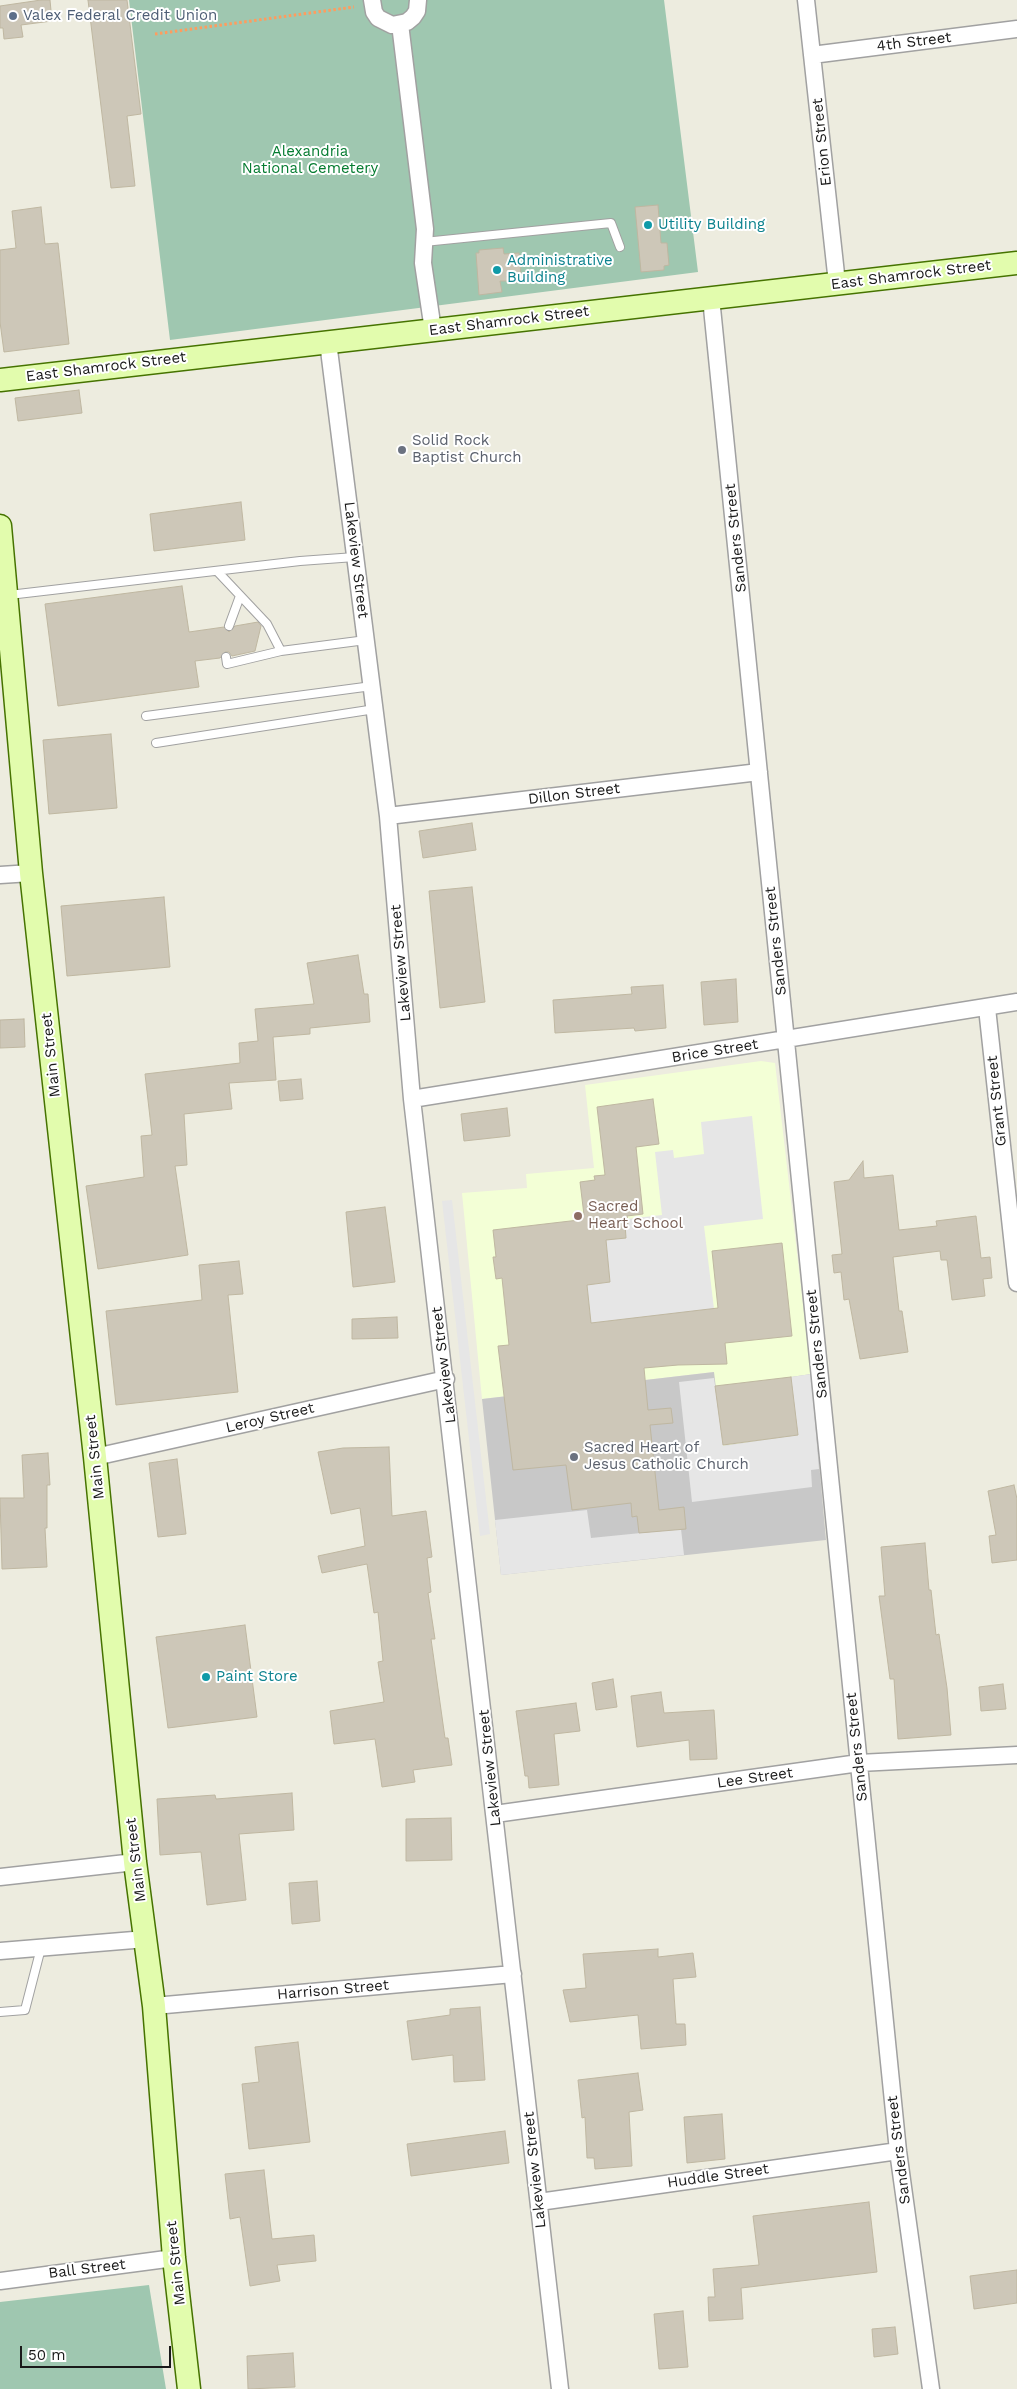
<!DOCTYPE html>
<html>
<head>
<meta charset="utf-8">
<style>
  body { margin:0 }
  #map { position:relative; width:1017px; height:2389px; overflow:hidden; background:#edecdf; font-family:"Work Sans",sans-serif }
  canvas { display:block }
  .scale { position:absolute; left:20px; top:2346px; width:151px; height:22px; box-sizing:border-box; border:2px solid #1a1a1a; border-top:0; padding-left:6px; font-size:15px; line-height:18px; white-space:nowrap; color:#1a1a1a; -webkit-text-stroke:4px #fff; paint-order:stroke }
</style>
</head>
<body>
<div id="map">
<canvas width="1017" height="2389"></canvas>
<div class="scale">50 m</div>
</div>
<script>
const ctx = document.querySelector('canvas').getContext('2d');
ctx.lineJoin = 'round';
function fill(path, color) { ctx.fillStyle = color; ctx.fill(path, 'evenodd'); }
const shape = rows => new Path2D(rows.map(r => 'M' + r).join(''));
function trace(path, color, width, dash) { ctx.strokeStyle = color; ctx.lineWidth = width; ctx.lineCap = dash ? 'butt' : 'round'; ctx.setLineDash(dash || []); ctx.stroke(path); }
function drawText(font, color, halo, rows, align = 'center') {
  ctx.font = font + ' "Work Sans",sans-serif'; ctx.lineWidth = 4; ctx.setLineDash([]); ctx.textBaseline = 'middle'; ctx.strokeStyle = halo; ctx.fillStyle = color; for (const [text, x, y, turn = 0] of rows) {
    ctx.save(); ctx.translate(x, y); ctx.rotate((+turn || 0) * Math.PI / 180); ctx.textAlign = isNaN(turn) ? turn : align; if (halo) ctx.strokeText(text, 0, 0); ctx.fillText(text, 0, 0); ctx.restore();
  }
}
fill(shape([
  [761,1061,775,1063,811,1374,791,1378,798,1435,723,1446,713,1372,482,1399,462,1193,527,1188,526,1174,594,1168,585,1085]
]), '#f3ffd6');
fill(shape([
  [714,1372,723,1446,798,1435,791,1377,811,1374,826,1540,501,1575,482,1399]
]), '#c8c8c8');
fill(shape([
  [129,0,664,0,698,272,170,340],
  [149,2285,166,2389,0,2389,0,2302]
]), '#9fc7b0');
fill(shape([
  [752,1116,763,1219,704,1226,714,1309,591,1323,587,1285,610,1282,606,1240,626,1238,625,1224,628,1224,627,1219,662,1215,655,1152,673,1150,674,1158,704,1154,701,1122],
  [452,1200,490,1534,480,1536,442,1201],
  [811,1374,819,1469,811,1470,812,1487,692,1502,679,1382,714,1378,723,1446,798,1435,791,1377],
  [587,1510,591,1538,681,1529,684,1555,501,1575,495,1520]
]), '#e6e6e6');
const building = shape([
  [41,0,50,0,52,21,21,25,23,37,4,39,3,28,0,28,0,6,41,0],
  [88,0,127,0,141,114,127,116,135,186,111,188,88,0],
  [658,205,661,243,667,243,669,265,664,266,664,270,641,272,635,207,658,205],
  [41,207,45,244,58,243,69,344,4,352,0,322,0,250,16,248,12,211,41,207],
  [503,248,504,254,519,253,521,275,507,276,508,281,500,281,502,292,479,295,476,253,479,253,479,250,503,248],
  [79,390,82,413,18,421,15,398,79,390],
  [241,502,245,540,154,551,150,514,241,502],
  [182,586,189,632,224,627,229,632,235,626,258,622,261,626,255,651,232,656,229,652,225,652,220,658,195,661,199,687,58,706,45,604,182,586],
  [111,734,117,808,49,814,43,740,111,734],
  [472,823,476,850,423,858,419,831,472,823],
  [472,887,485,1002,440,1008,429,891,472,887],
  [164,897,170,967,67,976,61,906,164,897],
  [358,955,364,994,368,994,370,1022,310,1028,310,1034,273,1037,276,1080,229,1083,232,1109,184,1114,187,1165,175,1166,188,1255,98,1269,86,1186,144,1177,141,1136,152,1135,145,1074,240,1063,239,1043,258,1041,255,1009,314,1004,307,963,358,955],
  [736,979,738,1022,704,1025,701,982,736,979],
  [663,985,666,1028,635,1031,634,1028,555,1033,553,1000,632,994,631,987,663,985],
  [24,1019,25,1047,0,1048,0,1020,24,1019],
  [301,1079,303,1099,280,1101,278,1081,301,1079],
  [653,1099,659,1144,636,1147,643,1214,627,1216,628,1224,625,1224,626,1238,606,1240,610,1282,587,1285,591,1323,718,1308,712,1251,782,1243,792,1336,725,1343,727,1364,678,1365,644,1368,648,1410,671,1408,673,1423,650,1425,659,1510,684,1507,686,1529,639,1533,637,1516,632,1517,631,1503,572,1510,566,1465,513,1470,498,1346,509,1345,502,1278,496,1279,493,1257,496,1257,493,1230,579,1220,578,1216,584,1215,580,1182,595,1180,594,1176,605,1175,597,1107,653,1099],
  [507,1108,510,1136,464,1141,461,1114,507,1108],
  [863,1161,864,1178,893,1175,899,1230,937,1226,936,1221,976,1216,981,1258,990,1257,992,1278,983,1279,985,1296,952,1300,947,1260,941,1260,940,1251,893,1257,899,1311,902,1311,908,1352,860,1359,849,1299,844,1300,841,1272,834,1273,832,1255,842,1254,834,1182,849,1180,863,1161],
  [385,1207,395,1282,353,1287,346,1212,385,1207],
  [239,1261,243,1294,228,1295,238,1392,116,1405,106,1311,202,1300,199,1265,239,1261],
  [397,1317,398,1338,352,1339,352,1319,397,1317],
  [791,1377,798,1435,723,1445,715,1386,791,1377],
  [389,1447,392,1516,426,1511,432,1557,427,1558,431,1592,428,1593,435,1639,431,1639,445,1738,448,1738,452,1765,413,1770,415,1782,382,1787,375,1739,334,1744,330,1711,384,1702,378,1662,383,1661,378,1612,374,1613,367,1564,322,1573,318,1556,365,1546,360,1508,331,1514,318,1452,343,1448,389,1447],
  [48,1453,50,1485,47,1485,47,1528,45,1528,47,1567,2,1569,0,1498,24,1498,22,1455,48,1453],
  [177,1459,186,1534,158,1537,149,1463,177,1459],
  [1014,1485,1017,1499,1017,1560,992,1563,989,1536,996,1535,988,1491,1014,1485],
  [925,1543,929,1590,931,1590,936,1635,939,1634,947,1688,951,1735,898,1739,894,1679,890,1679,879,1596,885,1596,881,1547,925,1543],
  [245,1625,257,1717,168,1728,156,1637,245,1625],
  [613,1679,617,1707,596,1710,592,1683,613,1679],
  [1003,1684,1006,1709,981,1711,979,1687,1003,1684],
  [661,1692,664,1713,714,1710,717,1759,690,1760,689,1740,637,1747,631,1696,661,1692],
  [576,1703,580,1731,554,1734,559,1785,529,1788,528,1776,525,1776,516,1711,576,1703],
  [292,1793,294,1830,239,1834,246,1900,207,1905,201,1852,160,1855,157,1799,215,1795,216,1799,292,1793],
  [451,1818,452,1860,406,1861,406,1819,451,1818],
  [317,1881,320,1921,292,1924,289,1883,317,1881],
  [658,1949,658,1957,693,1953,696,1977,673,1979,676,2024,685,2024,686,2045,641,2049,638,2015,570,2022,563,1990,586,1988,583,1954,658,1949],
  [480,2007,485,2080,454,2082,453,2055,412,2060,407,2021,450,2015,450,2009,480,2007],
  [298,2042,310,2142,249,2149,242,2084,259,2082,255,2047,298,2042],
  [638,2073,643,2110,629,2112,632,2166,595,2169,594,2158,587,2158,585,2117,582,2118,578,2080,638,2073],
  [722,2114,725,2159,687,2163,684,2117,722,2114],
  [505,2131,509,2163,411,2176,407,2144,505,2131],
  [264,2170,272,2239,314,2235,316,2261,277,2265,280,2281,250,2286,240,2217,230,2219,225,2174,264,2170],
  [869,2202,877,2272,741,2288,743,2319,709,2321,708,2297,715,2297,713,2269,759,2265,753,2216,869,2202],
  [1017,2270,1017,2303,974,2309,970,2276,1017,2270],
  [683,2311,688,2367,659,2369,654,2314,683,2311],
  [895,2327,898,2354,874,2357,872,2329,895,2327],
  [293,2353,295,2387,248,2389,247,2356,293,2353]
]);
fill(building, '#cdc7b8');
trace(building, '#bfb7a1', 1);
const lane = shape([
  [424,242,611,223,620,247],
  [217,571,267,624,281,651,366,640],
  [9,595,300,561,355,557],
  [229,626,240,596],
  [226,657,227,664,281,651],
  [146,716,372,686],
  [156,743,375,709],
  [0,2012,25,2010,41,1948]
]);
const street = shape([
  [372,0,374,12,378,18,392,25,407,22,413,17,417,11,418,0],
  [806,0,837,283],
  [400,24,425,229,423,263,433,330],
  [812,55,1017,29],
  [711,298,898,2151,931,2389],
  [328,342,388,816,412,1099,560,2389],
  [388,816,759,772],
  [0,875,31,873],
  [987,1008,1017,1283],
  [412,1099,1017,1002],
  [95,1457,446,1379],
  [495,1814,859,1763,1017,1755],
  [0,1877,135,1862],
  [0,1951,146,1939],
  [154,2006,513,1974],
  [539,2202,898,2151],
  [0,2281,174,2258]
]);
const secondary = shape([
  [0,380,1017,263],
  [0,526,31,873,95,1457,135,1862,154,2006,174,2258,189,2389]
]);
trace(lane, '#a1a1a1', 10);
trace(street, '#a1a1a1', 19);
trace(secondary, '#467300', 25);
trace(shape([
  [155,34,354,7]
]), '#ff9c5e', 3, [2.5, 2.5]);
trace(lane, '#fff', 8);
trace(street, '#fff', 16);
trace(secondary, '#e2fcad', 22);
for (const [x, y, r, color] of [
  [13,16,5,"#5c6f8a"],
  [648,225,5,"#0f9aa8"],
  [497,270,5,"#0f9aa8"],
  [402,450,5,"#6b7280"],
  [578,1216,5,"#8d6e63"],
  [574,1457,5,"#6b7280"],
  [206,1677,5,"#0f9aa8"]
]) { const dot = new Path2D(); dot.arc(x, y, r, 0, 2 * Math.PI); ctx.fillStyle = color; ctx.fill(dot); trace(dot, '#fff', 2); }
drawText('15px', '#4e5e75', '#fff', [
  ["Valex Federal Credit Union",23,16]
], 'left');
drawText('15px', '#1a1a1a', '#fff', [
  ["4th Street",914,42,-7],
  ["Erion Street",822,142,-96],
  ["East Shamrock Street",911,275,-7],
  ["East Shamrock Street",509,321,-7],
  ["East Shamrock Street",106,367,-7],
  ["Sanders Street",736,538,-96],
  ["Lakeview Street",356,560,83],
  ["Dillon Street",574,794,-7],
  ["Sanders Street",776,941,-96],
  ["Lakeview Street",401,963,-95],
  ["Brice Street",715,1051,-9],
  ["Main Street",51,1055,-96],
  ["Grant Street",997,1101,-96],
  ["Sanders Street",817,1344,-96],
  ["Lakeview Street",444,1365,-97],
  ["Leroy Street",270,1418,-13],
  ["Main Street",95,1457,-96],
  ["Sanders Street",857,1747,-96],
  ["Lakeview Street",490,1768,-96],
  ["Lee Street",755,1778,-8],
  ["Main Street",136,1860,-97],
  ["Harrison Street",333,1990,-5],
  ["Sanders Street",899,2150,-97],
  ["Lakeview Street",535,2170,-96],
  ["Huddle Street",718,2176,-8],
  ["Main Street",176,2263,-96],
  ["Ball Street",87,2269,-7]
]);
drawText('15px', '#057c31', '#fff', [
  ["Alexandria",310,152],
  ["National Cemetery",310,169]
]);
drawText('15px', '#0d838f', '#fff', [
  ["Utility Building",658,225],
  ["Administrative",507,261],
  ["Building",507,278],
  ["Paint Store",216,1677]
], 'left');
drawText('15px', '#5b616d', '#fff', [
  ["Solid Rock",412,441],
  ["Baptist Church",412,458],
  ["Sacred Heart of",584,1448],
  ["Jesus Catholic Church",584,1465]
], 'left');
drawText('15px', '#785e54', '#fff', [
  ["Sacred",588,1207],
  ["Heart School",588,1224]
], 'left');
</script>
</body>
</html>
